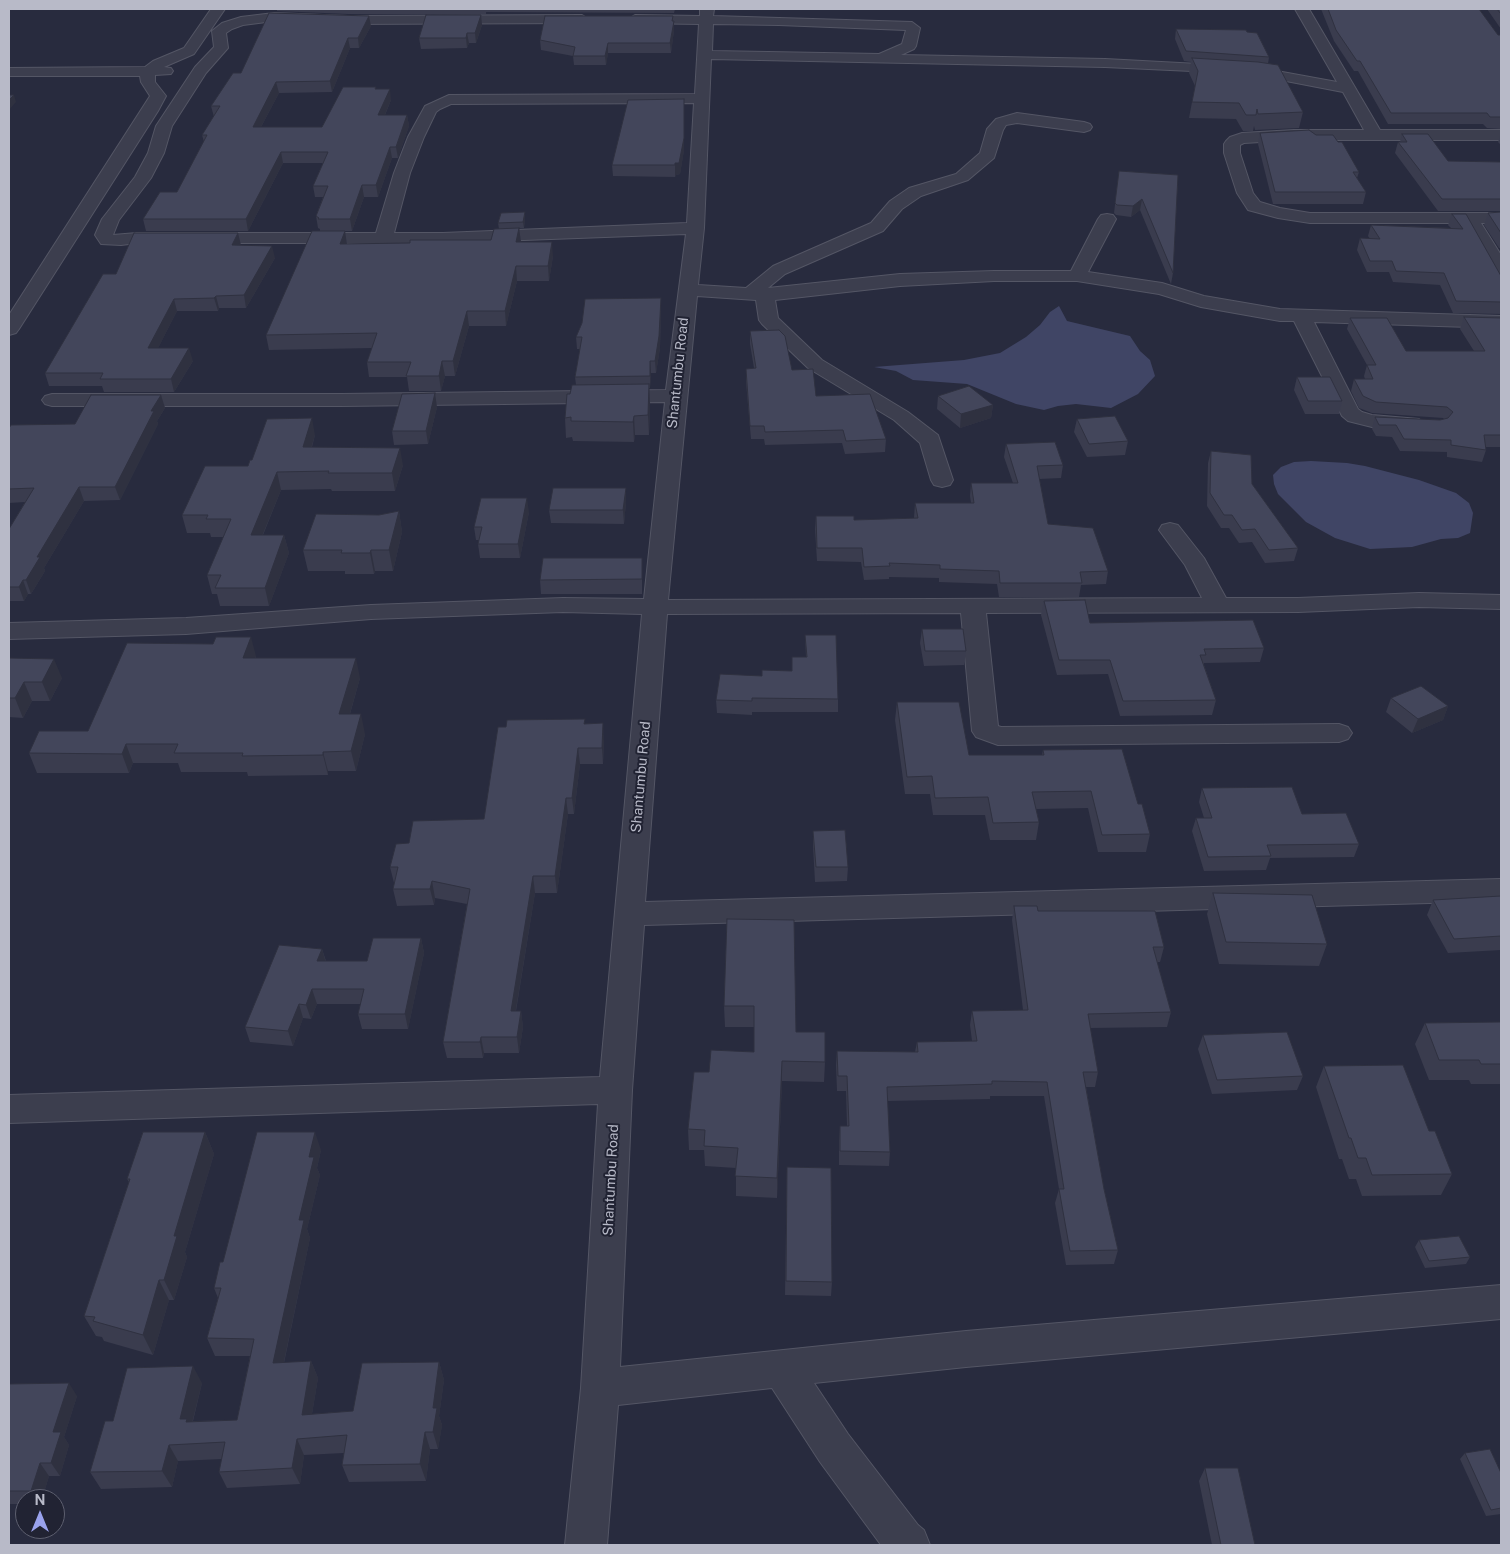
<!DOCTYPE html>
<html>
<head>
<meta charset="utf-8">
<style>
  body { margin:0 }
  #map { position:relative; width:1510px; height:1554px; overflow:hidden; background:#282b3e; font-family:"Public Sans",sans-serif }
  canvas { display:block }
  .frame { position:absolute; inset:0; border:10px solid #b8bac8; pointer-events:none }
  .north { position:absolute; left:15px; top:1489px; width:50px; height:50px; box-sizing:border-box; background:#212333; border:1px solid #5d5f6f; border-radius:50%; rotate:0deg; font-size:14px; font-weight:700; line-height:20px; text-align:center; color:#b8bac8 }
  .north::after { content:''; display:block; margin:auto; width:18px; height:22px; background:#99a2ed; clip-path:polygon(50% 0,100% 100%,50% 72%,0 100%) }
</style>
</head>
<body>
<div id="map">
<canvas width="1510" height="1554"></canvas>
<div class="frame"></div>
<div class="north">N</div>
</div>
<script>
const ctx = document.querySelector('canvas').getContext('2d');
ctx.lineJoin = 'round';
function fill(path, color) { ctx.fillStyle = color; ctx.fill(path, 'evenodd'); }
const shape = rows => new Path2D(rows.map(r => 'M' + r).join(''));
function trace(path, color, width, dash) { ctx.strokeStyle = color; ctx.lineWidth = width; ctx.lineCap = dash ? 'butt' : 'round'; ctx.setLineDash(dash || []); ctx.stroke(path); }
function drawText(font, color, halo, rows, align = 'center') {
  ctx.font = font + ' "Public Sans",sans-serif'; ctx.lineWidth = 4; ctx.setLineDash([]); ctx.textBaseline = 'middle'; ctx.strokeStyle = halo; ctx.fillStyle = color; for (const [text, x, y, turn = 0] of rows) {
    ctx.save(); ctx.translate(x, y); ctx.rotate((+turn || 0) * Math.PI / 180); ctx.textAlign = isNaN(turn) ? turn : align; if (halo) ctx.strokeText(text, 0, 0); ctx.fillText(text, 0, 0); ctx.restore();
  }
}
fill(shape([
  [1059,306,1067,321,1130,336,1140,351,1150,360,1155,376,1138,394,1111,408,1076,404,1058,406,1044,410,1016,404,967,384,913,380,896,371,874,367,964,360,1000,353,1026,337,1040,325,1050,312],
  [1311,461,1347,463,1365,466,1419,480,1456,493,1469,503,1473,513,1470,533,1458,538,1441,539,1412,547,1370,549,1335,538,1306,522,1278,494,1274,484,1273,475,1281,467,1294,462]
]), '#404565');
const minor = shape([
  [211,9,225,9,194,54,164,67,171,68,173,71,171,74,155,75,155,82,166,96,158,111,19,329,16,333,9,335,9,315,150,96,141,82,140,76,9,76,9,68,145,67,153,61,184,48,211,9],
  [700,9,714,9,713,16,912,22,920,28,916,46,914,49,901,55,1105,59,1255,67,1337,82,1295,9,1309,9,1380,130,1501,130,1501,140,1294,140,1244,143,1240,145,1240,153,1253,193,1260,202,1280,208,1310,213,1501,213,1501,223,1481,223,1501,255,1501,274,1495,273,1464,223,1310,223,1278,218,1248,210,1237,193,1224,153,1224,144,1226,141,1230,137,1242,133,1294,130,1364,130,1343,92,1255,75,1192,71,1105,67,711,59,704,228,698,285,746,288,773,266,871,223,890,201,909,188,956,174,980,153,987,129,996,119,1017,113,1084,122,1090,124,1092,127,1090,130,1084,132,1017,123,1006,125,1003,130,994,158,968,180,921,196,902,209,883,231,785,274,768,288,900,274,994,271,1071,271,1098,219,1101,215,1107,214,1113,215,1116,219,1088,272,1162,283,1204,296,1280,309,1501,316,1501,328,1314,322,1358,409,1362,412,1372,415,1419,419,1423,423,1419,427,1412,429,1372,427,1348,421,1342,416,1294,321,1280,321,1201,307,1159,294,1077,281,994,281,900,286,775,300,778,318,822,360,908,412,938,435,953,480,950,485,942,487,934,485,931,480,920,443,894,420,808,368,762,324,759,320,756,300,697,296,668,600,1202,598,1185,565,1159,530,1162,525,1170,523,1178,525,1204,558,1226,598,1298,598,1419,593,1501,595,1501,609,1419,607,1298,612,986,613,998,726,1001,727,1339,724,1348,727,1352,733,1348,739,1339,742,998,745,976,737,972,731,961,613,667,614,645,902,1501,879,1501,901,644,925,632,1090,620,1367,966,1331,1501,1285,1501,1319,966,1367,814,1383,848,1434,918,1525,924,1530,930,1545,881,1545,820,1462,772,1388,618,1405,607,1545,565,1545,581,1388,598,1104,9,1123,9,1095,600,1077,642,614,563,612,371,619,186,634,9,639,9,623,186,618,371,605,563,598,644,599,665,402,342,406,52,406,45,404,42,400,45,396,52,394,342,394,666,390,686,234,443,243,137,243,121,245,101,244,95,235,102,219,135,177,148,153,156,126,195,67,214,47,212,31,222,23,241,17,274,13,348,16,582,15,589,19,582,23,348,24,274,21,243,25,232,29,226,33,228,48,206,73,172,126,164,153,151,178,119,220,113,235,137,233,376,233,394,173,408,137,425,106,449,95,695,94,699,24,635,23,628,19,635,15,700,16,700,9],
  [713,24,779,25,906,30,902,44,879,54,712,51,713,24],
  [694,103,687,223,443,233,394,233,410,173,424,137,436,112,440,109,451,104,694,103]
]);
trace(minor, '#545665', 2);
fill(minor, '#3c3e4e');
fill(shape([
  [277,9,675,9,674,13,486,12,486,14,348,14,277,11],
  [1321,9,1479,9,1498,35,1501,35,1501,129,1487,128,1483,124,1388,124,1358,71,1354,71,1334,41],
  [1487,9,1501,9,1501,29],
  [481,15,482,25,476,43,469,43,467,48,421,49,419,38],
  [673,21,674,30,671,53,608,53,606,65,574,65,573,56,541,50,540,40],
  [371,26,359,48,350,48,332,92,279,93,261,127,322,127,376,87,376,89,391,100,385,115,407,115,409,126,398,158,392,158,378,197,364,197,352,231,345,231,347,244,491,240,499,229,498,223,525,212,525,218,524,228,519,228,521,242,553,256,549,281,517,281,506,326,469,326,455,376,445,376,441,391,409,391,407,377,369,377,367,362,372,348,269,350,266,335,320,231,320,229,318,228,316,216,323,197,315,197,313,186,323,163,283,163,248,231,146,231,143,219,177,192,204,142,202,135,214,117,211,106],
  [1176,29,1247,32,1269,57,1268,64,1303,112,1299,128,1255,130,1254,126,1253,131,1243,131,1236,119,1189,118,1195,86,1189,73,1191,62,1184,61,1175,39],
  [684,99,684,150,680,174,676,175,675,177,613,176,612,165],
  [1260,133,1359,172,1357,178,1366,192,1363,204,1273,204,1258,144],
  [1501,133,1501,145,1498,142],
  [1402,134,1448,161,1501,162,1501,211,1438,211,1395,153,1398,142,1400,142],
  [1119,171,1178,175,1173,273,1171,284,1140,210,1131,217,1116,215,1114,213],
  [1501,212,1501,248,1499,248,1484,225,1488,213],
  [1452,214,1501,276,1501,314,1453,313,1440,285,1393,282,1389,272,1367,272,1357,250,1360,238,1370,239,1368,236,1371,225,1451,228,1448,225],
  [241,245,275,258,246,308,219,308,218,311,177,311,158,348,193,361,174,392,104,392,102,386,49,386,45,373,116,274],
  [661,310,660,348,656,373,651,373,650,388,649,388,650,404,649,435,635,435,634,442,573,441,572,437,566,438,565,418,570,394,576,385,575,377,580,349,577,349,576,337],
  [1464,317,1501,318,1501,447,1485,447,1486,450,1482,462,1447,457,1447,452,1400,451,1392,437,1376,436,1372,429,1375,417,1440,420,1444,419,1443,418,1372,413,1359,408,1351,391,1354,379,1365,379,1364,376,1367,365,1347,329,1350,318,1406,351,1474,351,1460,329],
  [750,331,792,370,816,396,886,439,885,452,845,454,842,443,765,445,764,439,751,439,746,382,746,369,754,368,750,344],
  [1297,377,1342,401,1339,414,1305,414,1294,390],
  [161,395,165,408,157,421,158,424,120,500,84,501,44,568,45,571,31,594,28,594,24,601,9,601,9,529,25,502,9,503,9,428,75,424],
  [938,396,993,405,991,418,960,428,937,409],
  [437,407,428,444,394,445,392,431],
  [1077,419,1128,441,1125,455,1087,457,1074,432],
  [315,435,312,447,403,465,395,491,332,491,331,489,281,490,263,535,284,535,289,553,269,606,220,606,217,594,212,594,207,575,224,537,211,537,210,533,187,533,182,515,248,466,252,460],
  [1006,444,1063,465,1061,478,1039,479,1048,524,1108,571,1106,584,1081,585,1079,597,999,597,997,584,939,582,939,578,889,577,889,579,864,580,861,562,817,561,815,529,816,516,854,520,914,518,915,503,971,503,970,496,971,483,1013,483,1004,457],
  [1211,451,1252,484,1298,548,1294,561,1265,563,1252,542,1239,543,1229,528,1221,528,1207,506,1208,463],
  [626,502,624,524,551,523,549,510],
  [399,511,402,532,393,571,375,571,374,574,345,574,345,571,308,571,303,550,379,515],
  [529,512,520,558,480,558,478,544,479,540,476,540,474,527],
  [642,572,642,594,541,594,540,580],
  [1044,601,1090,623,1264,648,1260,662,1204,663,1204,665,1216,700,1212,715,1120,716,1108,674,1057,675,1041,615],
  [922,629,966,651,964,665,924,666,920,643],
  [805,635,838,699,838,712,752,712,752,715,717,713,716,700,762,676,791,671,806,657],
  [256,656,256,658,360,678,350,714,365,734,356,771,328,771,328,775,248,776,247,772,181,772,178,763,133,763,129,773,37,773,29,753,88,731],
  [9,658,62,678,50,701,32,701,23,718,9,717],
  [1391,698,1448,706,1443,720,1412,733,1386,712],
  [897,702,969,755,1042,755,1043,750,1138,804,1150,834,1146,852,1098,852,1088,808,1036,809,1039,822,1036,840,990,840,985,815,933,815,930,794,905,794,895,720],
  [585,724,604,740,603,764,580,764,574,814,568,814,557,893,535,893,516,1011,521,1011,523,1027,519,1053,484,1053,483,1058,447,1058,443,1042,467,904,435,898,434,905,397,906,393,889,395,883,394,883,390,867,409,843,484,819],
  [1202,788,1302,814,1359,844,1354,857,1270,858,1266,870,1204,871,1192,831,1196,818,1204,818,1199,802],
  [813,831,848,867,847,881,815,882,813,846],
  [1213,893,1327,944,1319,966,1219,964,1207,914],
  [1501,896,1501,950,1448,953,1427,915,1433,900],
  [1014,906,1038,911,1164,947,1160,962,1157,962,1171,1012,1167,1027,1090,1028,1098,1072,1095,1087,1086,1087,1104,1189,1118,1250,1114,1264,1066,1265,1055,1203,1059,1189,1044,1096,990,1096,990,1099,887,1101,890,1152,889,1166,839,1165,839,1140,840,1126,847,1126,846,1091,837,1091,836,1065,837,1051,915,1052,917,1042,972,1041,970,1025,972,1011,1023,1010,1012,920],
  [727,919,796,1032,825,1062,824,1082,782,1081,777,1198,736,1196,736,1168,705,1166,704,1150,689,1150,688,1129,709,1072,754,1052,754,1027,725,1027,724,1006],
  [421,938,424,953,408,1029,362,1029,358,1014,361,1004,317,1004,311,1019,303,1018,293,1046,250,1042,245,1027,322,949,326,961,367,961],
  [1501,1022,1501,1084,1471,1084,1469,1080,1429,1080,1415,1044,1425,1023],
  [1203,1035,1303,1076,1297,1090,1212,1094,1198,1049],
  [1324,1066,1429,1131,1452,1174,1441,1195,1362,1196,1356,1179,1349,1179,1342,1159,1339,1159,1316,1087],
  [205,1132,214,1154,185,1252,187,1257,174,1300,169,1300,153,1355,104,1341,102,1337,96,1336,84,1316,129,1182,127,1179],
  [321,1150,317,1168,320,1175,307,1229,310,1238,284,1363,311,1361,318,1378,312,1414,353,1411,439,1362,444,1380,439,1416,442,1425,438,1449,430,1449,426,1481,349,1482,342,1465,344,1453,304,1455,300,1484,227,1488,219,1472,222,1459,178,1461,172,1487,101,1489,90,1472,113,1421,202,1383,193,1421,237,1420,250,1356,215,1356,207,1338,218,1298,214,1288,223,1262],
  [787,1167,832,1282,831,1296,785,1295],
  [1419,1240,1470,1257,1466,1264,1425,1268,1415,1247],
  [9,1384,77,1396,64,1437,69,1445,60,1476,49,1476,42,1499,25,1499,25,1504,9,1504],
  [1465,1453,1501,1473,1501,1514,1486,1516,1460,1459],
  [1205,1468,1255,1545,1212,1545,1199,1481]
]), '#3a3c4e');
fill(shape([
  [481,15,482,25,476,43,475,33],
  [369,16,371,26,359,48,358,38],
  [674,21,674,30,671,53,670,43],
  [467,33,469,43,467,48,466,38],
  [348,38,350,48,332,92,330,81],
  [608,43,608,53,606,65,605,56],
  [276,82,279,93,255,138,253,127],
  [390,89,391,100,380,126,378,115],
  [14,95,16,102,9,110,9,100],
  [684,99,684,150,680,174,676,175,675,177,675,163],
  [407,115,409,126,398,158,396,147],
  [390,147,392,158,378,197,376,185],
  [281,152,283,163,248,231,246,219],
  [362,185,364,197,352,231,350,219],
  [1142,199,1140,210,1131,217,1133,206],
  [525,212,525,218,524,228,523,222],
  [519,228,521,242,516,242],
  [345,231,347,245,340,244],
  [238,233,241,245,232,245],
  [552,242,553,256,549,281,548,266],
  [272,246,275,258,246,308,244,295],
  [516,266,517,281,506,326,505,311],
  [216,296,219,308,218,311,214,298],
  [661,298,661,310,660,348,656,373,655,361],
  [174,299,177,311,152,360,148,348],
  [467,311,469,326,455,376,453,361],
  [189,348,193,361,174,392,171,379],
  [442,361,445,376,441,391,439,376],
  [650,361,651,373,650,388],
  [649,384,650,404,649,435,648,415],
  [435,393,437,407,428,444,426,431],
  [161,395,165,408,157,421,158,424,120,500,115,487,151,411],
  [993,405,991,418,960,428,961,414],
  [634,416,635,435,634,442,633,422],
  [312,418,315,435,306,465,303,447],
  [400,448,403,465,395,491,392,473],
  [277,472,281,490,255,553,251,535],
  [79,487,84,501,44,568,45,571,31,594,26,580,37,557],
  [626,488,626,502,624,524,623,510],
  [527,498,529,512,520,558,518,544],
  [399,511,402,532,393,571,389,550],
  [284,535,289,553,269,606,265,588],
  [371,550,375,571,374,574,370,553],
  [23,580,28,594,24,601,19,587],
  [251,637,256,656,249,678,243,658],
  [356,658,360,678,344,734,339,714],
  [54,659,62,678,50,701,42,682],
  [24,682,32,701,23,718,15,698],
  [1448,706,1443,720,1412,733,1418,719],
  [361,714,365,734,356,771,351,751],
  [603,723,604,740,603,764,602,748],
  [126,744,133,763,129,773,122,754],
  [578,748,580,764,574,814,572,798],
  [323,752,328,771,328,775,323,755],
  [566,798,568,814,557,893,555,876],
  [533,876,535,893,513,1027,511,1011],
  [432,881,435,898,434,905,430,889],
  [421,938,424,953,408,1029,405,1014],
  [322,949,326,963,317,961],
  [312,989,317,1004,311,1019,306,1005],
  [299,1004,303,1018,293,1046,288,1031],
  [521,1011,523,1027,519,1053,517,1037],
  [481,1037,484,1053,483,1058,480,1042],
  [782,1061,782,1081,777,1198,777,1178],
  [205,1132,214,1154,185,1252,187,1257,174,1300,164,1280,174,1236],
  [315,1132,321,1150,317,1168,320,1175,307,1229,310,1238,280,1380,273,1363,309,1157],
  [159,1280,169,1300,153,1355,143,1335],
  [311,1361,318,1378,309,1431,302,1415],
  [439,1362,444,1380,439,1416,442,1425,438,1449,433,1432,433,1408],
  [193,1366,202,1383,191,1427,180,1419],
  [69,1383,77,1396,64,1437,69,1445,60,1476,51,1463,53,1432],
  [425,1432,430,1449,426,1481,420,1464],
  [297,1439,304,1455,300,1484,292,1468],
  [169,1445,178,1461,172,1487,162,1471],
  [40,1463,49,1476,42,1499,37,1499,31,1491]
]), '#2f3140');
const building = shape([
  [1328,9,1479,9,1498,35,1501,35,1501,117,1490,117,1487,113,1391,113,1360,61,1357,61,1336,30,1328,9],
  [1497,9,1501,9,1501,14,1497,9],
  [269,13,369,16,358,38,348,38,330,81,276,82,253,127,322,127,343,87,376,87,375,89,390,89,378,115,407,115,396,147,390,147,376,185,362,185,350,219,318,219,319,218,316,216,328,186,313,186,328,152,281,152,246,219,143,219,160,192,177,192,207,135,202,135,220,106,211,106,233,73,241,73,269,13],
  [426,15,481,15,475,33,467,33,466,38,419,38,426,15],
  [545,16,673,16,672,21,674,21,670,43,608,43,605,56,573,56,575,47,540,40,545,16],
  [1176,29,1246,30,1247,32,1257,33,1269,57,1186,51,1176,29],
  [1192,58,1258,62,1278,65,1303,112,1258,114,1257,109,1256,115,1246,115,1239,103,1192,102,1198,71,1192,58],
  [9,95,14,95,9,100,9,95],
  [684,99,684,138,679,163,675,163,675,165,612,165,628,100,684,99],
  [1309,130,1316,135,1333,135,1338,142,1342,142,1359,172,1353,172,1366,192,1275,192,1260,133,1309,130],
  [1402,134,1428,134,1448,161,1501,162,1501,199,1442,199,1398,142,1407,142,1402,134],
  [1119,171,1178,175,1173,273,1142,199,1133,206,1117,205,1115,203,1119,171],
  [525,212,523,222,498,223,501,213,525,212],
  [1501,212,1501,233,1488,213,1501,212],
  [1452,214,1466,214,1501,276,1501,302,1456,301,1444,273,1396,271,1392,261,1370,261,1360,238,1380,239,1371,225,1463,229,1452,214],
  [519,228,516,242,552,242,548,266,516,266,505,311,467,311,453,361,442,361,439,376,406,376,411,362,367,362,377,333,266,335,312,231,345,231,340,244,410,243,410,240,491,240,494,229,519,228],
  [134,233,238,233,232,245,272,246,244,295,216,296,214,298,174,299,148,348,189,348,171,379,100,379,103,373,45,373,103,274,116,274,134,233],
  [661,298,659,336,655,361,650,361,650,376,575,377,582,337,576,337,582,323,585,299,661,298],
  [1464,317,1501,318,1501,435,1484,435,1486,450,1451,445,1451,440,1404,439,1396,425,1379,425,1375,417,1440,420,1448,418,1453,412,1447,407,1376,402,1363,396,1354,379,1373,379,1367,365,1376,365,1350,318,1387,318,1406,351,1485,351,1464,317],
  [779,330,785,336,792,370,813,369,816,396,870,394,886,439,846,441,843,430,765,432,764,426,750,426,746,369,756,368,750,331,779,330],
  [1297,377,1330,377,1342,401,1308,401,1297,377],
  [649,384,648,415,634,416,633,422,571,421,571,417,565,418,567,394,570,394,572,385,649,384],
  [969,386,993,405,961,414,938,396,969,386],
  [435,393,426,431,392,431,402,394,435,393],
  [91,395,161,395,151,411,154,411,115,487,79,487,37,557,40,557,26,580,23,580,19,587,9,587,9,537,10,536,9,536,9,529,34,488,9,489,9,428,11,425,75,424,91,395],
  [1115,416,1128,441,1089,444,1077,419,1115,416],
  [312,418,303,447,400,448,392,473,328,473,329,471,277,472,251,535,284,535,265,588,215,588,221,575,207,575,231,519,206,519,208,515,182,515,205,466,248,466,250,460,252,460,267,419,312,418],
  [1055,442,1063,465,1037,466,1048,524,1093,528,1108,571,1080,572,1082,583,1000,583,999,571,940,569,940,565,889,563,890,566,864,567,862,548,817,548,816,516,854,516,854,520,918,518,915,503,974,503,971,483,1018,483,1006,444,1055,442],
  [1211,451,1251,455,1252,484,1298,548,1269,550,1255,529,1242,530,1232,515,1224,515,1210,493,1211,451],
  [553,488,626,488,623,510,549,510,553,488],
  [481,498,527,498,518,544,478,544,482,527,474,527,481,498],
  [399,511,389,550,371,550,370,553,341,553,342,550,303,550,316,514,379,515,399,511],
  [543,558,642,558,642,579,540,580,543,558],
  [1085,600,1090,623,1253,620,1264,648,1204,649,1206,655,1200,655,1216,700,1123,701,1110,660,1059,660,1044,601,1085,600],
  [922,629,963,629,966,651,925,651,922,629],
  [805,635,836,635,838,699,752,698,752,701,716,700,720,674,762,676,762,670,792,671,792,657,807,657,805,635],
  [216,637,251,637,243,658,356,658,339,714,361,714,351,751,323,752,323,755,242,756,243,753,174,753,178,744,126,744,122,754,29,753,39,731,88,731,127,643,213,644,216,637],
  [9,658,54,659,42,682,24,682,15,698,9,698,9,658],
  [1421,686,1448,706,1418,719,1391,698,1421,686],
  [897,702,959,702,969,755,1044,755,1043,750,1122,749,1138,804,1142,804,1150,834,1102,835,1091,791,1032,792,1039,822,993,823,988,797,935,798,932,776,907,777,897,702],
  [585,719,584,724,603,723,602,748,578,748,572,798,566,798,555,876,533,876,511,1011,521,1011,517,1037,481,1037,480,1042,443,1042,470,889,432,881,430,889,393,889,398,867,390,867,396,844,409,843,413,821,484,819,498,727,506,727,507,720,585,719],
  [1292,787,1302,814,1346,813,1359,844,1267,845,1271,856,1208,857,1196,818,1212,818,1202,788,1292,787],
  [845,830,848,867,816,867,813,831,845,830],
  [1213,893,1312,895,1327,944,1226,942,1213,893],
  [1501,896,1501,936,1454,939,1433,900,1501,896],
  [1014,906,1037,906,1038,911,1155,911,1164,947,1153,947,1171,1012,1088,1014,1098,1072,1083,1072,1104,1189,1118,1250,1070,1251,1059,1189,1064,1189,1047,1082,992,1081,992,1084,887,1087,890,1152,840,1151,840,1126,849,1126,847,1076,838,1076,837,1051,918,1052,917,1042,977,1041,972,1011,1028,1010,1014,906],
  [727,919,794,920,796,1032,825,1032,825,1062,782,1061,777,1178,735,1176,738,1148,704,1146,705,1130,688,1129,694,1072,709,1072,711,1050,754,1052,754,1006,724,1006,727,919],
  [373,938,421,938,405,1014,358,1014,364,989,312,989,306,1005,299,1004,288,1031,245,1027,279,945,322,949,317,961,367,961,373,938],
  [1501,1022,1501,1064,1481,1064,1479,1060,1439,1060,1425,1023,1501,1022],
  [1287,1032,1303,1076,1217,1080,1203,1035,1287,1032],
  [1403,1065,1429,1131,1435,1131,1452,1174,1372,1175,1366,1158,1358,1158,1351,1138,1349,1138,1324,1066,1403,1065],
  [143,1132,205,1132,174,1236,177,1236,164,1280,159,1280,143,1335,93,1321,95,1317,84,1316,130,1179,127,1179,143,1132],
  [257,1132,315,1132,309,1157,314,1157,299,1220,304,1220,273,1363,311,1361,302,1415,353,1411,362,1363,439,1362,433,1408,437,1408,433,1432,425,1432,420,1464,342,1465,347,1435,297,1439,292,1468,219,1472,225,1442,169,1445,162,1471,90,1472,105,1421,113,1421,127,1368,193,1366,180,1419,187,1419,186,1422,237,1420,254,1339,207,1338,221,1288,214,1288,220,1262,223,1262,257,1132],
  [787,1167,831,1168,832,1282,786,1281,787,1167],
  [1459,1236,1470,1257,1429,1261,1419,1240,1459,1236],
  [69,1383,53,1432,61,1432,51,1463,40,1463,31,1491,9,1491,9,1384,69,1383],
  [1490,1449,1501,1473,1501,1508,1491,1510,1465,1453,1490,1449],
  [1205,1468,1238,1468,1255,1545,1221,1545,1205,1468]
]);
fill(building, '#43465b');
trace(building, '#2f3140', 1);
drawText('14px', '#b8bac8', '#212333', [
  ["Shantumbu Road",678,373,-84],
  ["Shantumbu Road",641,777,-85],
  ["Shantumbu Road",611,1180,-87]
]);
</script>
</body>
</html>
